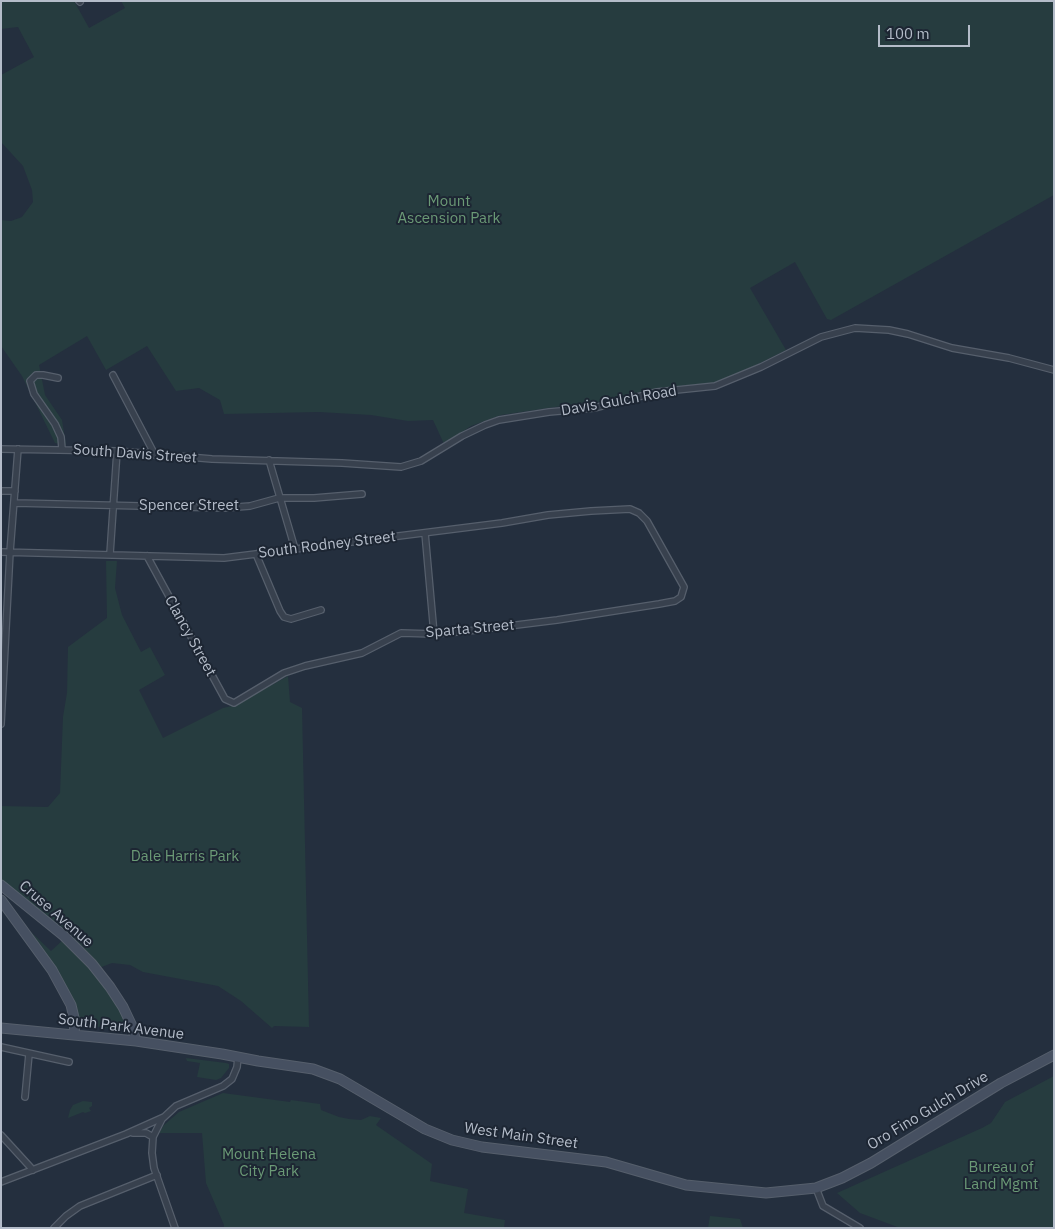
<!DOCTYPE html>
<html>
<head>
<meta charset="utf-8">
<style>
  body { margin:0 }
  #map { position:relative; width:1055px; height:1229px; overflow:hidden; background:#242f3e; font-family:"IBM Plex Sans",sans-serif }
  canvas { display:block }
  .frame { position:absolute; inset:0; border:2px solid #b4bcc9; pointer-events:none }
  .scale { position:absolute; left:878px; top:25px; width:92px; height:22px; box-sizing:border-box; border:2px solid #b4bcc9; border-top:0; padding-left:6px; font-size:15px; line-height:18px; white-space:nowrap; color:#b4bcc9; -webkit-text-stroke:4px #1d2633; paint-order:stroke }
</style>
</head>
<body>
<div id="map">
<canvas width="1055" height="1229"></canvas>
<div class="frame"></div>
<div class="scale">100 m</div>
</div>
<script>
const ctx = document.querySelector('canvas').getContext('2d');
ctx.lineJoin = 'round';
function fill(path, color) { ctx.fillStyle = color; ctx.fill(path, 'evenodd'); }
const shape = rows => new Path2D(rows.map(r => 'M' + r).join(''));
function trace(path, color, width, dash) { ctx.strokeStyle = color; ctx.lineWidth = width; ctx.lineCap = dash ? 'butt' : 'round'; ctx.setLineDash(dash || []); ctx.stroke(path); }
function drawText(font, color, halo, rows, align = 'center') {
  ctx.font = font + ' "IBM Plex Sans",sans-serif'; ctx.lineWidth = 4; ctx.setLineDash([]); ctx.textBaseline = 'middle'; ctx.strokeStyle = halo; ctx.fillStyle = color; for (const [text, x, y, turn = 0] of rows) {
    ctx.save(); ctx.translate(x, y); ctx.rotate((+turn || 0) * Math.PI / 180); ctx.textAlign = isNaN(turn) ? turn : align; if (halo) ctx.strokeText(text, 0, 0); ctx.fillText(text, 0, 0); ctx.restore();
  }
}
fill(shape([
  [1,1,74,1,89,28,125,8,121,1,1054,1,1054,195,831,320,827,319,795,262,750,288,786,350,740,373,714,384,679,386,629,394,592,404,562,406,501,415,471,426,444,444,433,420,408,421,371,415,319,412,224,414,220,400,199,388,176,391,147,346,106,370,87,336,39,365,45,395,62,420,66,445,55,443,22,376,1,346,1,220,11,221,22,217,33,202,32,190,23,166,1,142,1,75,34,57,18,27,1,29],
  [106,561,117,561,115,588,122,615,141,652,150,647,165,675,139,690,163,738,223,708,236,705,288,676,290,702,302,708,309,1027,274,1026,272,1028,241,1001,218,986,143,972,130,965,112,963,99,968,1,880,1,806,48,807,60,793,63,717,67,693,68,647,107,618],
  [31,932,51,951,64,939,108,989,129,1027,128,1030,82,1025,74,1003,65,985],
  [186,1058,226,1063,229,1064,229,1068,221,1078,216,1080,197,1077,200,1063,187,1061],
  [1054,1076,1054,1228,900,1228,860,1213,837,1193,982,1128,991,1123,1005,1102],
  [223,1093,290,1102,291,1100,320,1104,321,1110,339,1117,349,1119,361,1120,370,1116,381,1118,376,1125,432,1164,430,1181,468,1189,464,1213,505,1220,504,1228,224,1228,224,1225,206,1183,202,1133,159,1133,164,1125,179,1112],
  [83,1101,92,1102,92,1106,89,1108,91,1111,85,1113,83,1112,68,1118,70,1110,73,1105],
  [710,1216,740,1219,743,1228,708,1228]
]), '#263c3f');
const street = shape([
  [79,1,80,2],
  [113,375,155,455],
  [58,378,43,375,36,375,30,381,34,394,55,424,61,437,62,449],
  [1,449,117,451,212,459,342,463,401,467,421,461,462,436,485,425,499,420,549,412,594,408,657,392,715,386,761,367,821,337,855,328,889,330,908,334,952,348,1009,358,1054,370],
  [269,460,295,549],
  [1,491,15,491],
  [15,503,224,508,250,506,279,498,314,498,362,494],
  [425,533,434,634],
  [1,552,224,558,502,523,548,515,591,511,630,509,639,513,647,521,684,587,681,597,675,601,659,604,557,620,468,631,434,634,401,633,362,653,305,666,284,673,234,703,225,699,147,556],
  [110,554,117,451],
  [256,554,280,611,284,617,291,619,321,610],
  [1,724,10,552,18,449],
  [1,1047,69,1062],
  [25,1097,29,1054],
  [133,1133,146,1133,153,1137],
  [1,1135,33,1170],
  [1,1182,126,1134,164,1117],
  [816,1188,823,1206,860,1228],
  [54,1228,66,1216,80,1206,157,1175],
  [175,1228,154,1168,152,1153,153,1137,162,1119,176,1106,223,1086,232,1079,237,1067,238,1057]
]);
const secondary = shape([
  [1,885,64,936,92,964,110,987,123,1007,132,1026,136,1041],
  [1,900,52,970,71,1005,75,1022,74,1034],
  [1,1028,136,1041,222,1054,258,1061,313,1069,340,1079,425,1129,452,1140,482,1147,606,1162,686,1185,766,1193,816,1188,842,1178,871,1163,1001,1083,1054,1055]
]);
trace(street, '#565f6c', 8);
trace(secondary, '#565f6c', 11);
trace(street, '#38414e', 5.5);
trace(secondary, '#465061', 9);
drawText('15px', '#6b9a76', '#1d2633', [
  ["Mount",449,202],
  ["Ascension Park",449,219],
  ["Dale Harris Park",185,857],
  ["Mount Helena",269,1155],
  ["City Park",269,1172],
  ["Bureau of",1001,1168],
  ["Land Mgmt",1001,1185]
]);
drawText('15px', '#b4bcc9', '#1d2633', [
  ["Davis Gulch Road",619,401,-10],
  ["South Davis Street",135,454,4],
  ["Spencer Street",189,506],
  ["South Rodney Street",327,545,-7],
  ["Sparta Street",470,629,-5],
  ["Clancy Street",190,636,61],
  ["Cruse Avenue",56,914,41],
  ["South Park Avenue",121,1027,7],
  ["Oro Fino Gulch Drive",928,1111,-31],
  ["West Main Street",521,1136,8]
]);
</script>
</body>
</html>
